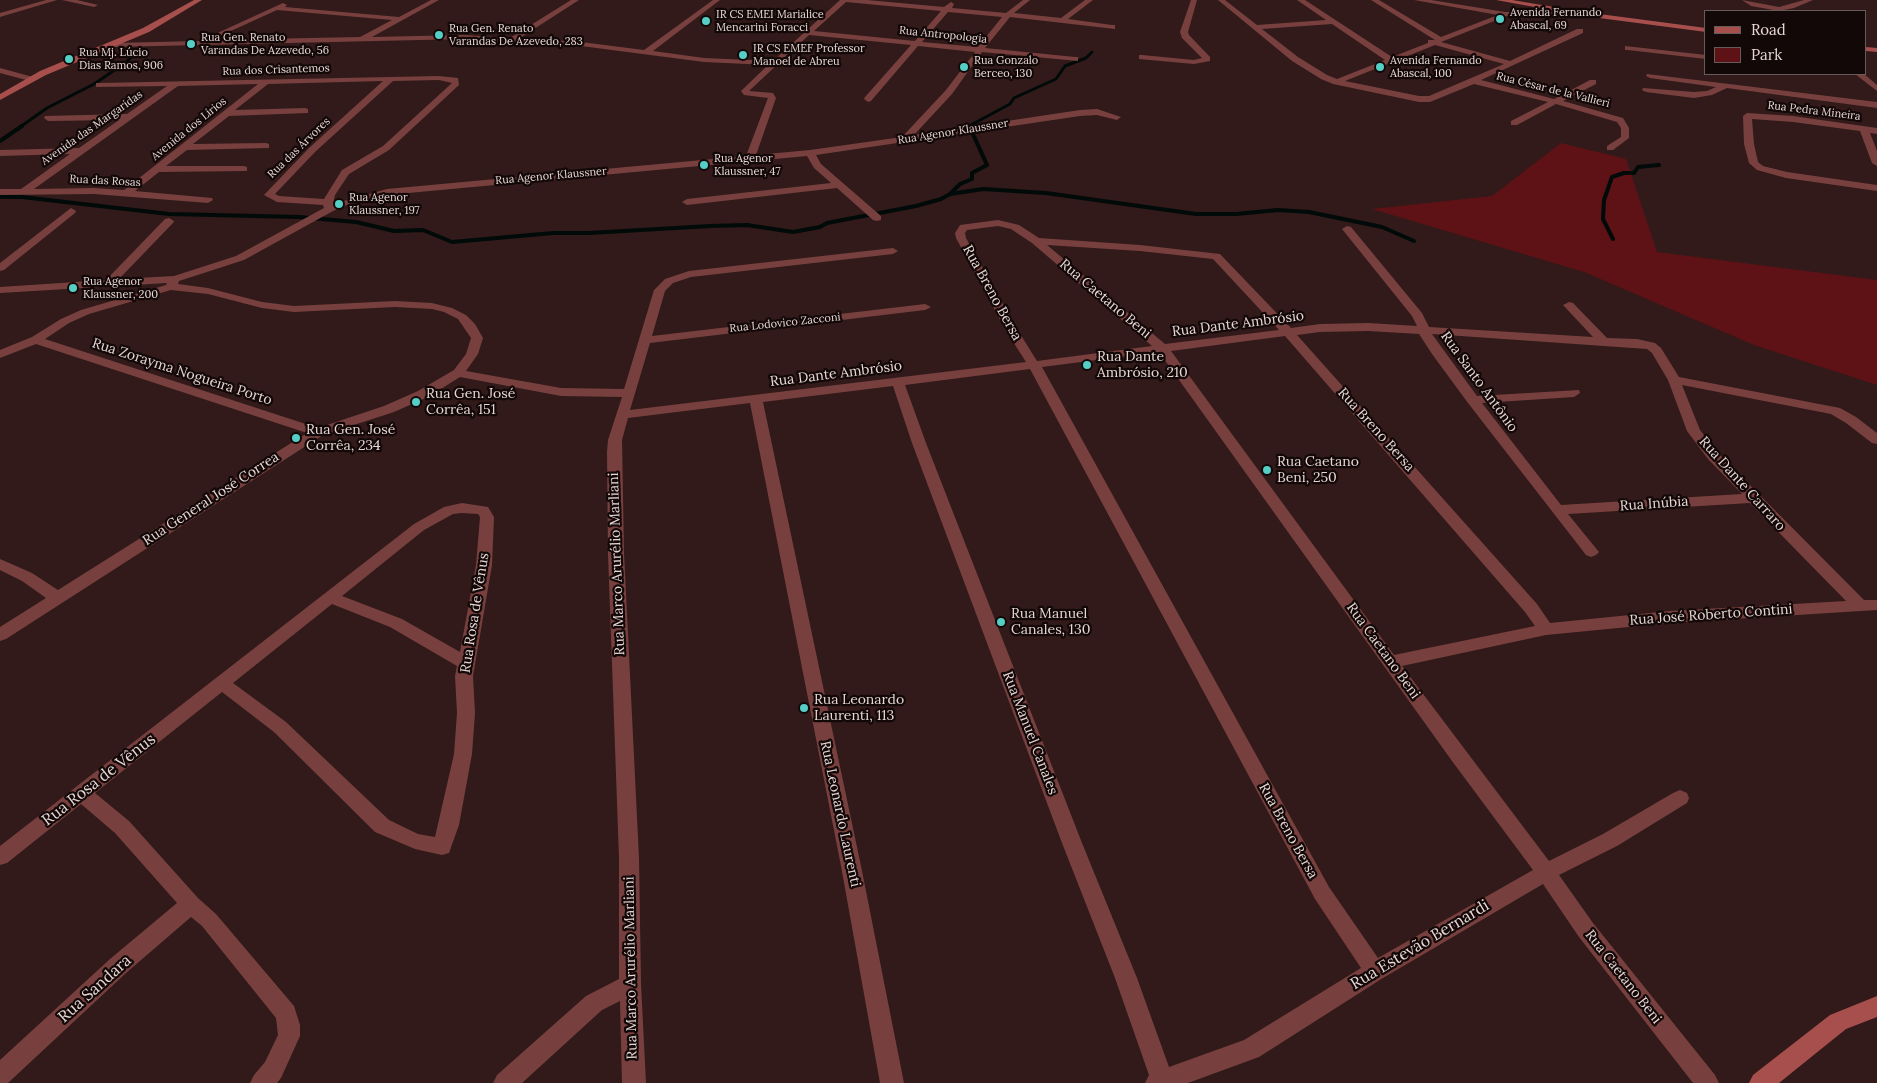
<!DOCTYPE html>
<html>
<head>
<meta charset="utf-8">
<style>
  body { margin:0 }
  #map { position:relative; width:1877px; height:1083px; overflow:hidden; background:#311a19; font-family:Lora,serif }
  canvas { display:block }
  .legend { position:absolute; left:1704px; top:10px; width:162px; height:65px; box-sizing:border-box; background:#120807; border:1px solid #675b59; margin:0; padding:6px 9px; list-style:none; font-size:15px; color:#e7d7d5 }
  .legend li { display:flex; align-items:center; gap:10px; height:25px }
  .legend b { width:25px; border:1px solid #675b59 }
</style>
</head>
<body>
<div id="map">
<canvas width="1877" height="1083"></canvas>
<ul class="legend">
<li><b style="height:6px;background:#a74f4d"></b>Road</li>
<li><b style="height:14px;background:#5e1216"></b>Park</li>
</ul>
</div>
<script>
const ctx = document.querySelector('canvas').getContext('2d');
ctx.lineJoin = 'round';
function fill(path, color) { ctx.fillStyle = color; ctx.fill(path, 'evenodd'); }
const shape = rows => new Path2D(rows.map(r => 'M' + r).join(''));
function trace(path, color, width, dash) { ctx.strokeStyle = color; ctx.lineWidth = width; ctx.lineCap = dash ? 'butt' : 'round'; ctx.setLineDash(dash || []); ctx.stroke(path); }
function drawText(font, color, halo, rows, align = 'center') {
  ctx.font = font + ' Lora,serif'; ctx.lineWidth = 4.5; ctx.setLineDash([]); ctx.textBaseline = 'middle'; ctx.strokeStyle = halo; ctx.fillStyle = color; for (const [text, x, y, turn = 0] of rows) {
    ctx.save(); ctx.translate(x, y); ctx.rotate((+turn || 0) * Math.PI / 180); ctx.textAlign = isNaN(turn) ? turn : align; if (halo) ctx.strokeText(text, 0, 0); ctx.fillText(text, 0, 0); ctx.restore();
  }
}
fill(shape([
  [1561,143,1626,159,1657,252,1877,280,1877,385,1754,345,1584,272,1372,209,1492,196]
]), '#5e1216');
trace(shape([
  [971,125,1010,104,1014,98,1056,79,1065,66,1086,58,1092,52],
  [20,127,47,108,94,84,125,63,139,50]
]), '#000a09', 3);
trace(shape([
  [0,141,22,126],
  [951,193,960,184,972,179,972,173,987,165,972,132],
  [0,197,22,197,169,214,299,217,356,222,394,231,423,230,452,242,553,233,589,233,710,226,747,225,793,232,820,227,827,223,916,206,941,199,950,194,983,189,1046,193,1196,214,1236,214,1278,210,1309,212,1382,227,1414,241],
  [1613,239,1603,219,1604,200,1612,177,1624,173,1634,173,1638,167,1659,165]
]), '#000a09', 4);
fill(shape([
  [46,0,57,0,0,17,0,13,46,0],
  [62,0,77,0,98,5,94,7,62,0],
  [431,0,439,0,372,37,464,35,510,38,571,0,579,0,520,38,581,42,644,50,713,0,720,0,653,51,704,58,773,61,840,0,867,0,944,7,951,2,954,4,952,8,1006,13,1023,0,1030,0,1014,13,1061,18,1085,0,1093,0,1068,19,1112,25,1115,25,1115,29,1010,17,985,48,1075,57,1078,57,1078,61,982,52,952,94,914,135,1080,110,1097,109,1121,117,1117,120,1097,115,1080,116,816,155,821,164,881,216,881,220,877,221,873,220,837,188,687,205,682,202,687,199,831,183,814,168,807,156,387,195,349,204,333,211,244,260,179,281,178,284,208,288,262,302,294,306,395,301,432,303,452,308,466,315,475,324,483,338,478,354,466,371,561,388,624,389,654,290,665,279,689,271,893,248,898,251,893,254,691,277,673,283,665,291,652,336,925,304,931,307,925,310,650,343,630,410,1026,362,1005,329,956,238,955,233,960,225,998,220,1019,225,1039,238,1140,245,1220,254,1291,328,1320,324,1368,323,1417,326,1412,316,1342,229,1347,226,1351,227,1422,313,1429,327,1593,337,1563,305,1569,302,1573,303,1607,338,1637,339,1655,343,1661,348,1679,377,1840,408,1856,417,1877,433,1877,444,1872,443,1846,423,1831,414,1682,385,1700,430,1718,453,1864,600,1877,600,1877,610,1670,623,1546,635,1402,666,1549,861,1603,834,1673,793,1680,790,1687,793,1689,798,1687,803,1617,846,1559,875,1593,923,1715,1075,1719,1083,1693,1083,1579,937,1543,884,1383,978,1259,1057,1188,1083,1145,1083,1149,1075,1115,978,1062,843,912,443,893,386,763,402,861,866,904,1083,880,1083,841,866,750,403,628,418,622,440,624,553,639,858,641,984,646,1083,622,1083,620,1001,602,1010,522,1083,493,1083,497,1075,586,996,619,979,619,858,608,553,607,452,608,440,622,397,561,396,460,377,428,397,394,412,323,435,6,639,0,641,0,627,46,598,22,581,0,570,0,559,32,573,58,590,307,433,36,344,0,358,0,350,32,337,61,319,81,310,166,285,167,283,0,293,0,287,106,280,165,219,169,218,174,221,173,223,119,279,174,276,236,256,324,208,323,205,277,202,264,195,309,148,383,81,268,84,235,110,305,108,308,109,308,113,229,116,193,144,266,143,269,144,269,148,187,150,166,166,244,166,247,167,247,171,159,172,135,191,212,198,213,200,208,203,94,194,0,195,0,189,21,189,70,154,0,156,0,150,79,148,119,120,48,121,44,118,45,116,127,114,167,86,96,87,96,83,99,83,439,76,458,78,459,85,389,150,349,174,335,195,333,204,387,189,746,156,768,98,744,95,741,91,768,65,704,62,581,46,464,39,113,47,109,45,113,43,200,41,283,3,287,5,285,7,399,17,431,0],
  [846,2,941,11,915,41,814,31,846,2],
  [277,10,392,20,360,37,211,40,277,10],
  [948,12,1002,17,978,47,922,42,948,12],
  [809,35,911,45,865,97,864,99,868,102,871,101,918,46,975,52,946,90,902,137,810,150,756,155,776,98,773,93,749,91,809,35],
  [439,80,452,83,383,146,342,170,324,199,279,196,275,194,315,152,393,81,439,80],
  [258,84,124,190,94,188,34,189,178,86,258,84],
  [998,226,1011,229,1032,243,1152,346,1037,361,1017,329,966,238,965,233,967,230,998,226],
  [1047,245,1140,251,1213,259,1279,330,1165,344,1047,245],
  [171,290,208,294,262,308,294,312,395,307,432,309,444,312,458,319,471,338,466,354,454,370,418,391,384,406,318,428,45,339,69,323,89,314,171,290],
  [1368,331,1419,334,1432,354,1468,403,1586,555,1591,557,1596,555,1599,552,1568,514,1750,503,1846,601,1670,611,1550,623,1537,604,1297,335,1320,332,1368,331],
  [1432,334,1647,349,1652,353,1668,380,1687,431,1708,459,1742,494,1561,505,1482,403,1574,397,1580,393,1579,390,1477,396,1432,334],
  [1285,336,1525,612,1535,626,1394,655,1171,351,1285,336],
  [1159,352,1452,761,1533,870,1378,958,1329,887,1042,367,1159,352],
  [1030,369,1315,899,1361,968,1244,1040,1169,1067,1137,978,1082,843,926,443,905,385,1030,369],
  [1191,0,1197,0,1188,32,1189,35,1210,57,1210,61,1194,64,1139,59,1139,55,1142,55,1194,60,1202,58,1182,38,1180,32,1191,0],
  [1218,0,1225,0,1257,25,1326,20,1297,0,1305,0,1392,57,1428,43,1428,40,1435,40,1371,0,1379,0,1441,37,1498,15,1414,0,1431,0,1505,12,1587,12,1588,14,1584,16,1507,16,1441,42,1510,61,1577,29,1583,29,1583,33,1481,80,1554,99,1590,80,1596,80,1596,84,1563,101,1623,118,1629,128,1629,138,1613,150,1607,150,1607,146,1621,137,1621,128,1617,122,1556,104,1517,125,1511,125,1511,121,1548,102,1474,84,1430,102,1419,102,1333,84,1321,79,1292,61,1218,0],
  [1332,24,1385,60,1337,79,1327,75,1298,57,1262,29,1332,24],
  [1435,45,1504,64,1429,96,1419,96,1345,81,1435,45],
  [1742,0,1779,7,1804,0,1813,0,1794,8,1779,11,1751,6,1742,0],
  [1625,46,1706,55,1706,59,1628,50,1625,50,1625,46],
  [0,68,33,77,34,79,30,81,0,73,0,68],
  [1647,74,1877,102,1877,108,1727,88,1712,95,1694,98,1646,92,1642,90,1643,88,1694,92,1707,91,1716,87,1650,78,1646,76,1647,74],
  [1855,74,1864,74,1877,85,1877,91,1855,74],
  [1747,113,1793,116,1877,128,1877,134,1870,133,1877,151,1877,166,1872,163,1860,131,1793,122,1752,119,1754,144,1758,162,1763,166,1787,172,1877,185,1877,191,1786,178,1757,170,1749,163,1744,144,1743,116,1747,113],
  [71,208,76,211,75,213,4,270,0,271,0,263,71,208],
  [462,503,488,507,494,517,492,565,473,676,475,713,472,754,459,825,449,853,442,855,415,849,375,832,274,732,222,692,95,793,129,821,198,898,216,914,294,1006,300,1025,300,1036,281,1078,277,1083,250,1083,254,1075,265,1062,278,1035,276,1018,202,926,191,917,126,973,8,1083,0,1083,0,1060,110,959,177,903,115,833,81,804,7,863,0,865,0,846,414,524,444,507,462,503],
  [462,513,478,514,480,517,476,565,460,652,402,619,342,596,424,530,453,514,462,513],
  [332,604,390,627,457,666,455,676,457,713,454,754,435,837,418,834,389,820,286,722,233,683,332,604]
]), '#77403e');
fill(shape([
  [194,0,202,0,149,32,46,75,0,100,0,94,40,71,143,28,194,0],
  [1496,0,1512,0,1584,12,1706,28,1706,32,1584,16,1496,0],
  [1866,47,1877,48,1877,52,1866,51,1866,47],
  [1877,996,1877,1017,1846,1029,1779,1083,1749,1083,1753,1075,1830,1015,1877,996]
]), '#a74f4d');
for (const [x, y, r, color] of [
  [1500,19,5,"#55cec5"],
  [706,21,5,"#55cec5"],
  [439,35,5,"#55cec5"],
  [191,44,5,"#55cec5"],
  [743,55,5,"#55cec5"],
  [69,59,5,"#55cec5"],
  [964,67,5,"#55cec5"],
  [1380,67,5,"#55cec5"],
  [704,165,5,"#55cec5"],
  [339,204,5,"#55cec5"],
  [73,288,5,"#55cec5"],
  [1087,365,5,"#55cec5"],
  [416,402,5,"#55cec5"],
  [296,438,5,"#55cec5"],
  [1267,470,5,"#55cec5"],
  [1001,622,5,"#55cec5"],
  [804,708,5,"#55cec5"]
]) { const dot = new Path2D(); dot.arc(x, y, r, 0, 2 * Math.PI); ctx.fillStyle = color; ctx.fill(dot); trace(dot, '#120807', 2); }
drawText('11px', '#e7d7d5', '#120807', [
  ["Avenida Fernando",1510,13],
  ["Abascal, 69",1510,26],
  ["IR CS EMEI Marialice",716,15],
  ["Mencarini Foracci",716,28],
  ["Rua Gen. Renato",449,29],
  ["Varandas De Azevedo, 283",449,42],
  ["Rua Gen. Renato",201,38],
  ["Varandas De Azevedo, 56",201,51],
  ["IR CS EMEF Professor",753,49],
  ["Manoel de Abreu",753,62],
  ["Rua Mj. Lúcio",79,53],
  ["Dias Ramos, 906",79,66],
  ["Rua Gonzalo",974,61],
  ["Berceo, 130",974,74],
  ["Avenida Fernando",1390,61],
  ["Abascal, 100",1390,74],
  ["Rua Agenor",714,159],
  ["Klaussner, 47",714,172],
  ["Rua Agenor",349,198],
  ["Klaussner, 197",349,211],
  ["Rua Agenor",83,282],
  ["Klaussner, 200",83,295]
], 'left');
drawText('11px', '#e7d7d5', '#120807', [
  ["Rua Antropologia",943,35,6],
  ["Rua dos Crisantemos",276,70,-2],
  ["Rua César de la Vallieri",1553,90,14],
  ["Rua Pedra Mineira",1814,111,7],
  ["Avenida das Margaridas",92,128,-35],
  ["Avenida dos Lírios",189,129,-39],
  ["Rua Agenor Klaussner",953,132,-9],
  ["Rua das Árvores",299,148,-44],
  ["Rua Agenor Klaussner",551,176,-5],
  ["Rua das Rosas",105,181,3],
  ["Rua Lodovico Zacconi",785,323,-6]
]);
drawText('14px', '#e7d7d5', '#120807', [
  ["Rua Breno Bersa",992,293,61],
  ["Rua Caetano Beni",1105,299,40],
  ["Rua Dante Ambrósio",1238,324,-7],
  ["Rua Zorayma Nogueira Porto",182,372,18],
  ["Rua Dante Ambrósio",836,374,-7],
  ["Rua Santo Antônio",1479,382,54],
  ["Rua Breno Bersa",1376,430,48],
  ["Rua Dante Carraro",1742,484,48],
  ["Rua General José Correa",211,499,-33],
  ["Rua Inúbia",1654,504,-4],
  ["Rua Marco Arurélio Marliani",617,564,-92],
  ["Rua Rosa de Vênus",475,613,-81],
  ["Rua José Roberto Contini",1711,615,-4],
  ["Rua Caetano Beni",1383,651,54],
  ["Rua Manuel Canales",1030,733,69],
  ["Rua Leonardo Laurenti",840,814,78],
  ["Rua Breno Bersa",1288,831,61],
  ["Rua Marco Arurélio Marliani",631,968,-91],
  ["Rua Caetano Beni",1623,977,52]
]);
drawText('14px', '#e7d7d5', '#120807', [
  ["Rua Dante",1097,357],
  ["Ambrósio, 210",1097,373],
  ["Rua Gen. José",426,394],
  ["Corrêa, 151",426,410],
  ["Rua Gen. José",306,430],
  ["Corrêa, 234",306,446],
  ["Rua Caetano",1277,462],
  ["Beni, 250",1277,478],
  ["Rua Manuel",1011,614],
  ["Canales, 130",1011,630],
  ["Rua Leonardo",814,700],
  ["Laurenti, 113",814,716]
], 'left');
drawText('16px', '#e7d7d5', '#120807', [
  ["Rua Rosa de Vênus",99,780,-38],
  ["Rua Estevão Bernardi",1420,945,-31],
  ["Rua Sandara",95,989,-42]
]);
</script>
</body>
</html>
